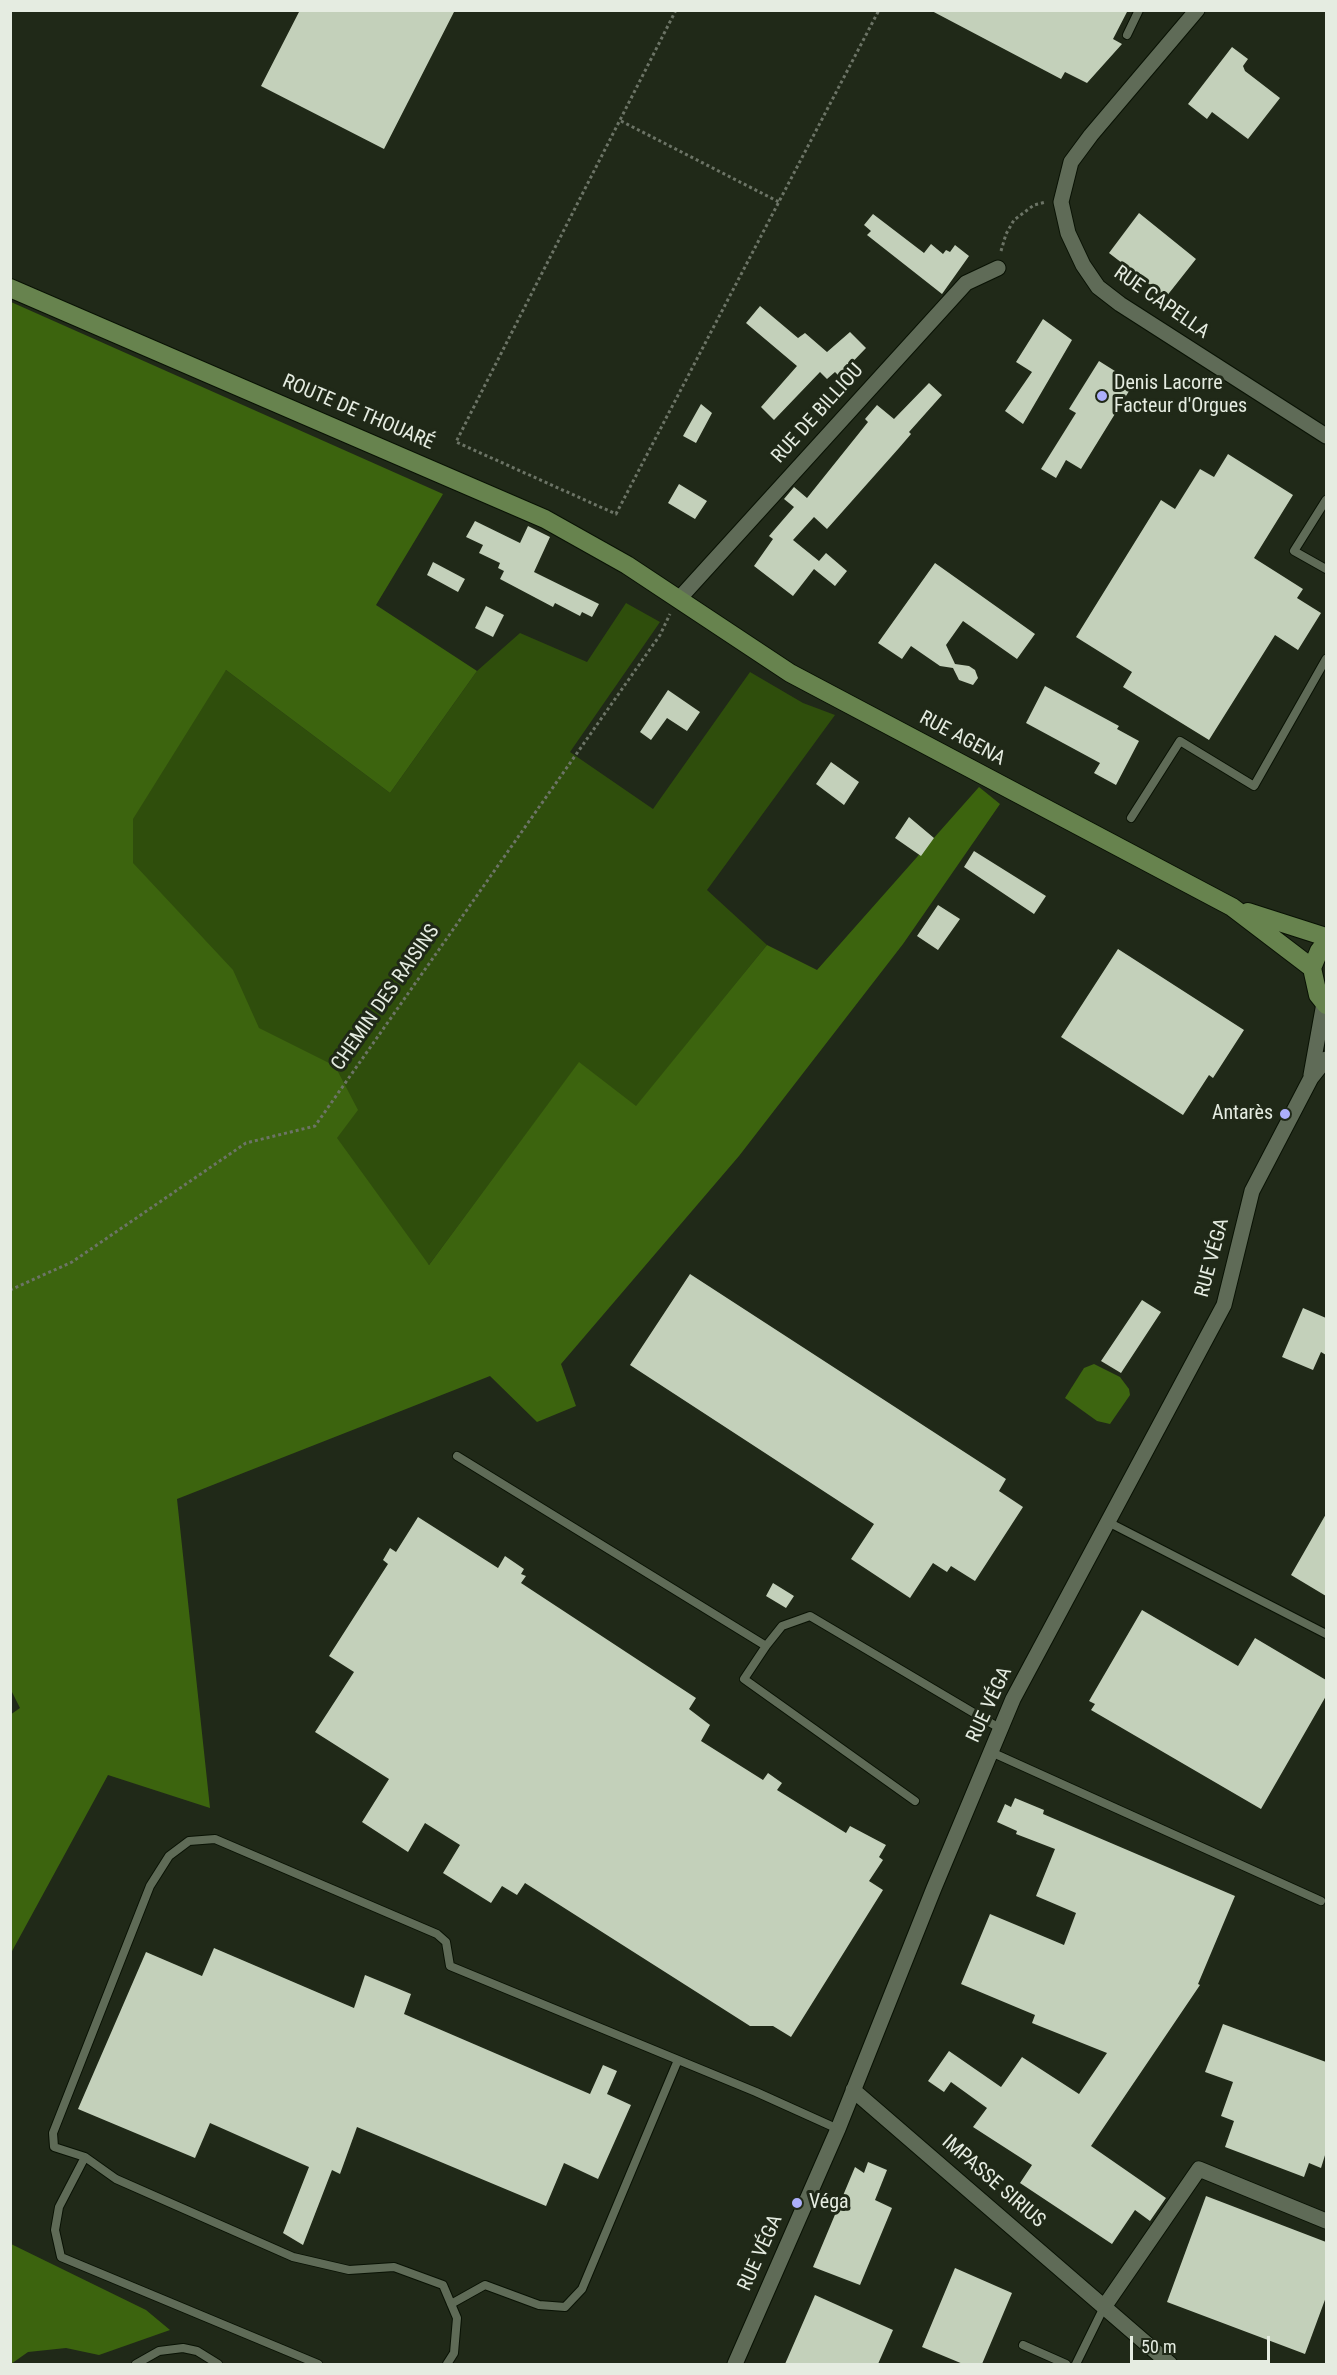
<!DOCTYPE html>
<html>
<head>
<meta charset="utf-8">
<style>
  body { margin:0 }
  #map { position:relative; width:1337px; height:2375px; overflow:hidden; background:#202918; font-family:"Roboto Condensed",sans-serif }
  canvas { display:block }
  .frame { position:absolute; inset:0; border:12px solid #e5ece1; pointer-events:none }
  .scale { position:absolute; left:1130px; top:2336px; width:140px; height:27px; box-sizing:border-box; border:3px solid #e5ece1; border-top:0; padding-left:8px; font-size:18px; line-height:21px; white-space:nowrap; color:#e5ece1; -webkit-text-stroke:4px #202918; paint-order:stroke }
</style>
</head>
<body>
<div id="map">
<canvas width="1337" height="2375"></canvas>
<div class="frame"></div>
<div class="scale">50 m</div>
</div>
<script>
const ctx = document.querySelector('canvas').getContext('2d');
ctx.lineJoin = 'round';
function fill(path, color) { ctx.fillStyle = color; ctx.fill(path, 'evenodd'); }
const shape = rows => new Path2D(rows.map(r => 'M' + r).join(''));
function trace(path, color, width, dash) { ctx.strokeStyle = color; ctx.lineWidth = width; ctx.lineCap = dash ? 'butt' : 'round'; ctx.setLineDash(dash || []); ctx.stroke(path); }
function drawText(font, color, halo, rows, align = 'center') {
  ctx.font = font + ' "Roboto Condensed",sans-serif'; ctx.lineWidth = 6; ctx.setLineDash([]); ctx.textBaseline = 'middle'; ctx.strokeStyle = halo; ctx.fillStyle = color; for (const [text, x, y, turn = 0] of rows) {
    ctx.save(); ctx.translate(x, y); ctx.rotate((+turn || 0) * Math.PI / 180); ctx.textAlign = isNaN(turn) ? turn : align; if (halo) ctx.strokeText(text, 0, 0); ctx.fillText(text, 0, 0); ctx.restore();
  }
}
fill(shape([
  [626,603,660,622,570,752,653,809,750,672,803,703,835,715,707,890,767,945,636,1107,579,1063,429,1265,11,847,226,670,390,793,477,671,520,633,587,662]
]), '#2f4e0c');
fill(shape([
  [11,302,443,494,376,605,477,671,390,793,226,670,133,819,133,863,233,970,259,1028,335,1066,358,1110,337,1138,429,1265,579,1062,636,1106,767,945,817,970,979,787,1000,804,903,944,739,1156,561,1364,576,1406,537,1422,490,1376,177,1499,210,1808,108,1775,11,1953,10,1715,20,1708,10,1688],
  [11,2244,146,2310,170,2330,99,2355,66,2348,28,2352,11,2364]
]), '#3c640e');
fill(shape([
  [1094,1364,1120,1377,1129,1389,1130,1395,1110,1424,1097,1421,1065,1398,1084,1368]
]), '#3d6510');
fill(shape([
  [300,10,455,10,384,149,261,86],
  [930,10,1128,10,1113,39,1122,44,1087,83,1065,72,1061,79],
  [1232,47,1248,59,1243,66,1245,71,1280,98,1248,139,1212,112,1207,119,1188,104],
  [1139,213,1196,259,1166,297,1109,253],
  [873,214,924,253,931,244,943,254,946,250,950,252,955,245,969,256,942,294,867,235,871,231,864,225],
  [760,306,798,338,805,333,827,352,850,332,866,348,839,376,835,372,827,379,820,372,774,420,761,407,797,366,746,323],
  [1043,319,1072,340,1023,424,1005,411,1032,372,1016,362],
  [1099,361,1134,383,1081,469,1066,460,1056,478,1041,469,1076,413,1069,409],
  [929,383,942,395,909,432,911,434,899,448,827,529,814,517,793,540,819,561,826,553,847,571,835,586,814,569,793,596,754,566,773,539,769,536,794,507,784,499,794,487,807,498,868,422,865,419,877,405,894,419],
  [701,404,712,413,696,443,683,436],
  [1228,454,1293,495,1254,558,1303,589,1297,598,1321,613,1298,650,1275,635,1209,740,1123,687,1132,672,1076,637,1161,500,1175,509,1200,469,1214,477],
  [679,484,707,501,695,519,668,503],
  [475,521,520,543,528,526,550,537,534,572,599,604,592,617,582,612,580,616,555,603,553,607,500,579,504,571,498,568,500,563,479,553,483,545,466,537],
  [433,562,465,579,458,592,427,575],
  [935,563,1035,634,1017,659,963,621,946,645,955,664,969,666,975,670,978,678,973,685,959,680,953,668,940,666,911,646,902,659,878,643],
  [486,606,504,615,493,637,475,628],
  [1045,686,1119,726,1117,729,1139,741,1116,785,1094,773,1100,763,1026,723],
  [668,690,700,712,687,731,667,718,651,740,640,732],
  [831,762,859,782,844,805,816,784],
  [909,817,934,838,921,856,895,838],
  [974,851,1046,896,1034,914,964,867],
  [938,905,960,919,938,950,917,936],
  [1118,949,1244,1030,1213,1078,1209,1075,1183,1115,1061,1037],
  [690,1274,1006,1479,999,1491,1023,1507,975,1581,951,1566,947,1572,933,1563,910,1598,851,1559,874,1524,630,1365],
  [1142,1300,1161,1312,1121,1373,1101,1361],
  [1303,1308,1326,1318,1326,1355,1321,1352,1313,1370,1282,1357],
  [1326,1514,1326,1596,1291,1575],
  [418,1517,498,1568,505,1556,524,1569,521,1574,526,1576,521,1583,696,1698,689,1709,710,1725,701,1741,763,1780,768,1773,782,1783,777,1790,846,1833,850,1826,886,1845,879,1857,883,1860,869,1881,883,1890,791,2037,773,2026,750,2026,525,1883,517,1895,502,1886,491,1903,443,1873,460,1845,425,1823,408,1852,362,1822,389,1779,315,1732,354,1672,329,1656,388,1564,383,1560,390,1548,396,1552],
  [773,1583,794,1596,786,1608,766,1596],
  [1142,1610,1238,1666,1255,1638,1326,1680,1326,1696,1261,1809,1091,1710,1095,1704,1089,1701],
  [1015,1798,1044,1810,1043,1814,1235,1896,1198,1984,1200,1985,1091,2146,1166,2198,1150,2221,1135,2210,1112,2244,1020,2183,1032,2165,973,2127,987,2108,951,2082,944,2092,928,2081,949,2051,1001,2087,1022,2057,1079,2094,1107,2053,1032,2023,1035,2015,961,1984,990,1914,1064,1945,1076,1913,1036,1896,1055,1849,1016,1834,1017,1831,997,1822,1005,1804,1011,1807],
  [214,1948,354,2008,365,1975,411,1994,404,2014,590,2094,603,2065,617,2071,607,2094,631,2105,598,2179,564,2163,546,2206,357,2127,340,2174,332,2170,303,2245,283,2233,309,2167,210,2123,195,2158,78,2109,146,1952,202,1976],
  [1223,2024,1326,2062,1326,2152,1321,2168,1309,2163,1304,2177,1225,2147,1234,2121,1221,2116,1233,2082,1205,2072],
  [868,2162,887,2170,875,2200,892,2208,860,2285,813,2267,855,2167,864,2173],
  [1206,2196,1326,2242,1326,2297,1305,2354,1167,2302],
  [955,2268,1012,2293,982,2364,963,2364,922,2347],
  [815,2295,893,2330,878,2364,785,2364]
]), '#c3d0ba');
const lane = shape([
  [1127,35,1139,10],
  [1326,500,1294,551,1326,569],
  [1131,818,1180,741,1254,786,1326,659],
  [457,1456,766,1646,782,1626,810,1616,1001,1729],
  [1108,1522,1326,1634],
  [766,1646,744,1679,915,1801],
  [991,1752,1321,1901],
  [85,2157,59,2207,55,2230,61,2257,318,2364],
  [451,2304,485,2285,539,2305,565,2307,582,2289,678,2060],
  [1023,2345,1066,2364],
  [136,2364,159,2351,183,2348,197,2351,218,2364],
  [447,2364,454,2353,457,2318,443,2285,394,2267,349,2270,293,2257,116,2179,85,2157,54,2147,53,2133,150,1886,169,1856,189,1841,215,1839,437,1934,446,1942,450,1966,756,2092,838,2129],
  [1076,2364,1104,2307]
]);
const street = shape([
  [1197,10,1091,135,1071,162,1061,202,1068,233,1083,265,1098,287,1120,304,1326,436],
  [678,600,966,283,998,268],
  [1311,1075,1324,1003],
  [853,2090,1170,2364],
  [1104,2307,1199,2169,1326,2221],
  [735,2364,838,2129,934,1888,1013,1699,1224,1305,1252,1191,1311,1078,1326,1059]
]);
const secondary = shape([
  [10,288,545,519,627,565,790,673,1232,907,1312,968],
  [1248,912,1326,937],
  [1326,942,1319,951,1312,968,1318,995,1326,1005]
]);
trace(lane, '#091204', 10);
trace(street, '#091204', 17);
trace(secondary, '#091204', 20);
trace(shape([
  [676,10,456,442,616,514,879,10],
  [621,121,779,202],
  [1001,251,1006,234,1014,220,1034,205,1046,202],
  [10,1290,72,1262,246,1143,315,1126,660,635,670,614]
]), '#6c7466', 3, [3, 3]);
trace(lane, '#5f6b57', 8);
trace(street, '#5f6b57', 15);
trace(secondary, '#67834e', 18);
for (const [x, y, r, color] of [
  [1102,396,6,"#acaffb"],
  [1285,1114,6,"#acaffb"],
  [797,2203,6,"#acaffb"]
]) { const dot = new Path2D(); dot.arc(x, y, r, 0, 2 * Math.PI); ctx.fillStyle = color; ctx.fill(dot); trace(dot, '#202918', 2); }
drawText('20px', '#e5ece1', '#202918', [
  ["RUE CAPELLA",1161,303,35],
  ["ROUTE DE THOUARÉ",358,413,23],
  ["RUE DE BILLIOU",818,414,-48],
  ["RUE AGENA",962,739,28],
  ["CHEMIN DES RAISINS",386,998,-55],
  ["RUE VÉGA",1213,1258,-75],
  ["RUE VÉGA",990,1705,-65],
  ["IMPASSE SIRIUS",993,2182,41],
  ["RUE VÉGA",761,2253,-66]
]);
drawText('20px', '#e5ece1', '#202918', [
  ["Denis Lacorre",1114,384],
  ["Facteur d'Orgues",1114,407],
  ["Antarès",1273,1114,"right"],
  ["Véga",809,2203]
], 'left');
</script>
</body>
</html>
